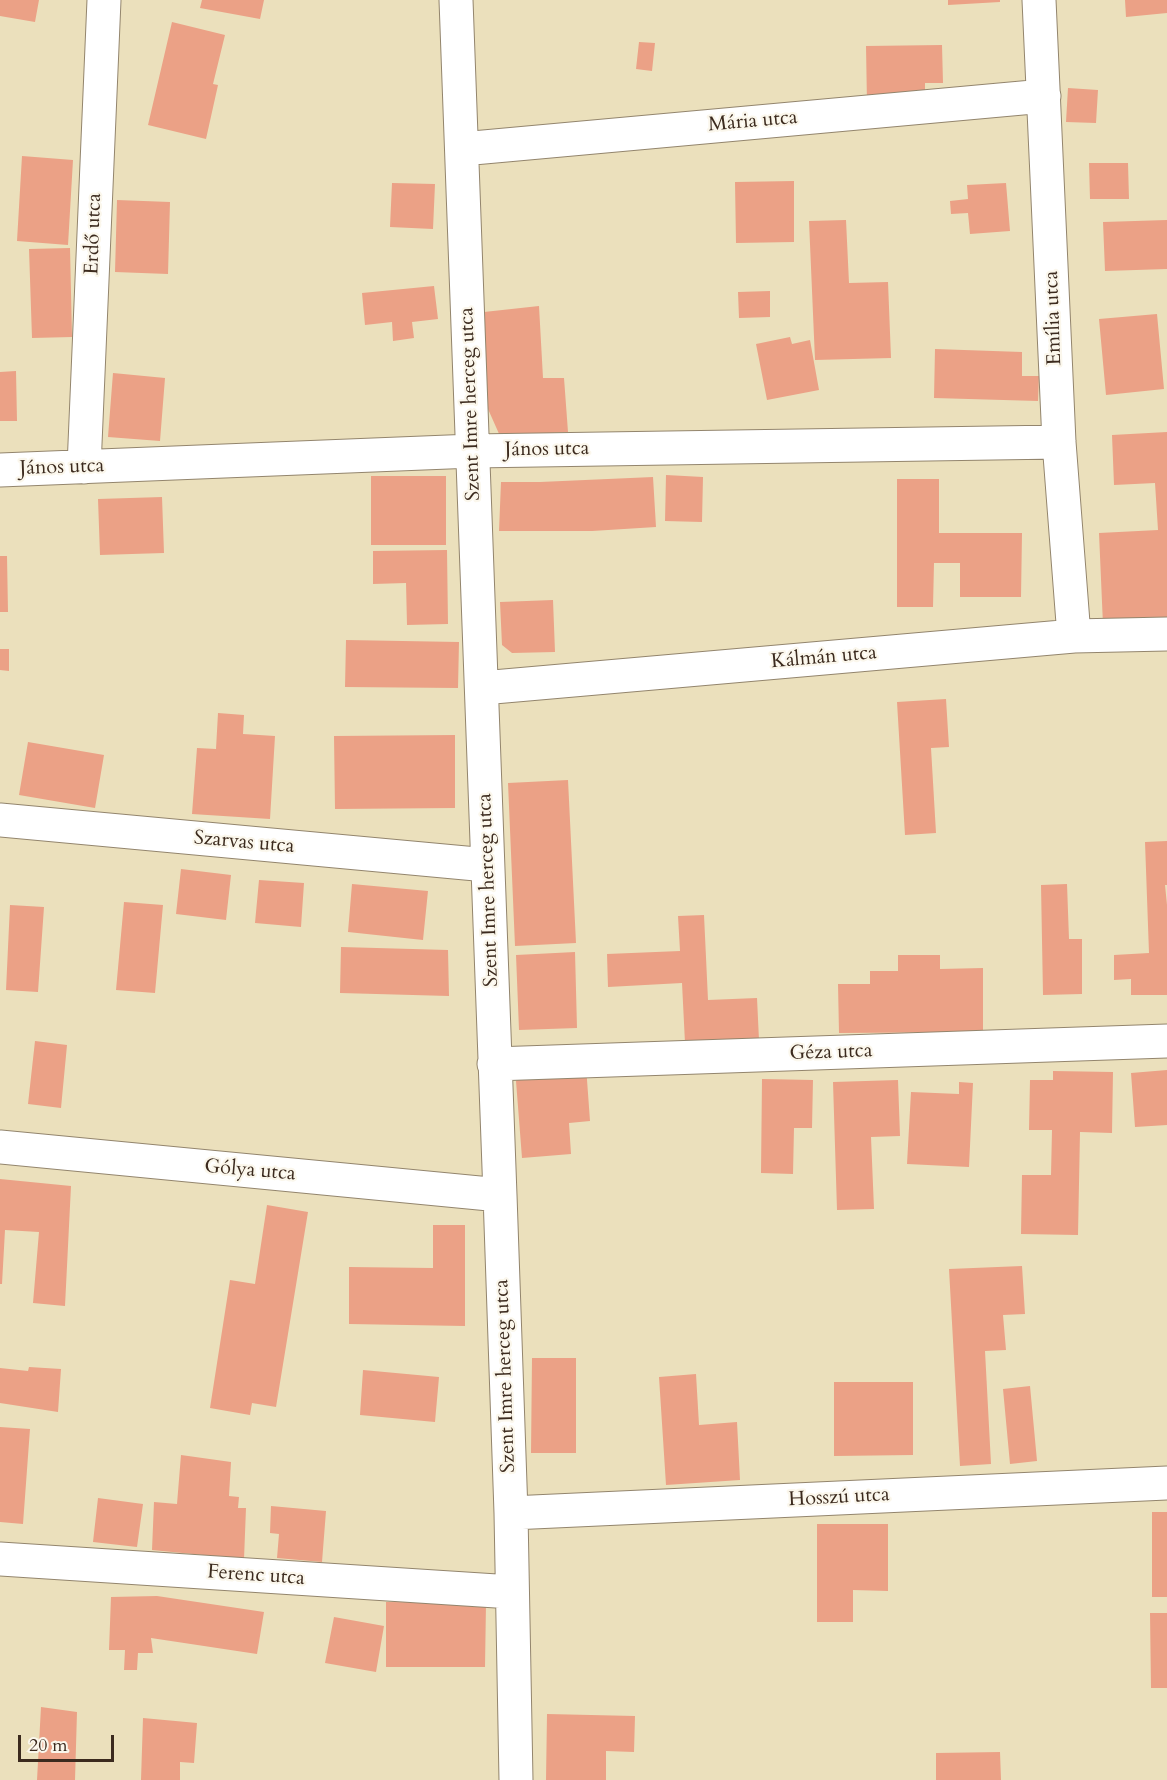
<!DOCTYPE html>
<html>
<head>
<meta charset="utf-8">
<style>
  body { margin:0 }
  #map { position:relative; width:1167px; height:1780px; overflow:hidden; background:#ebe0bc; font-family:Cardo,serif }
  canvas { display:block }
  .scale { position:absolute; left:18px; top:1735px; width:96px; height:27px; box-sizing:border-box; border:3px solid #3b2a1e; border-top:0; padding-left:8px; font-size:18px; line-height:21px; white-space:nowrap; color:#3b2a1e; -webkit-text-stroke:4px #fbf7ec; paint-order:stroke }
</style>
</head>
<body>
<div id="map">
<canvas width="1167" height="1780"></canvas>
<div class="scale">20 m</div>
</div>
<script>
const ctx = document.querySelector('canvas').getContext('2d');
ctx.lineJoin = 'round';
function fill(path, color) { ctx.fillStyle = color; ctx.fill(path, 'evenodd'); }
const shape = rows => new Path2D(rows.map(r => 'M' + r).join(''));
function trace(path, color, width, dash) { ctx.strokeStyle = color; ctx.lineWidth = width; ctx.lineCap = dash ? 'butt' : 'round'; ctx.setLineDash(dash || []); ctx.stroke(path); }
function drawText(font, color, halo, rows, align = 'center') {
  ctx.font = font + ' Cardo,serif'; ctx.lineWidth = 4.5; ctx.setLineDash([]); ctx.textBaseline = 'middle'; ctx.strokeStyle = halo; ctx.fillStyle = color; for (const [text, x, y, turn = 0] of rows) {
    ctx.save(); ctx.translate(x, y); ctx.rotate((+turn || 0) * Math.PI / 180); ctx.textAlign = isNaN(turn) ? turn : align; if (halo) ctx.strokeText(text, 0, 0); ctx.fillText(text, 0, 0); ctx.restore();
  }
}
fill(shape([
  [0,0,39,0,35,22,0,16],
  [202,0,264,0,260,19,200,8],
  [948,0,1000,0,1000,2,948,5],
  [1125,0,1167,0,1167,13,1126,17],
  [172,22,225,35,213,84,218,85,206,139,148,125],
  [639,42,655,43,652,71,636,69],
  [942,45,943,83,925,83,925,104,867,104,866,46],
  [1068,88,1098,90,1096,123,1066,122],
  [22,156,73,160,68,245,17,241],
  [1089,163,1128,163,1129,199,1090,199],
  [794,181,794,242,736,243,735,182],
  [392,183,435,184,433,229,390,227],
  [1006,183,1010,231,970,234,968,213,951,214,950,201,968,199,967,185],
  [117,200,170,202,168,274,115,272],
  [846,220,849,283,888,282,891,358,815,360,809,221],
  [1167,220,1167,269,1105,271,1103,222],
  [70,248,72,337,32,338,29,249],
  [434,286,438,319,412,322,414,338,393,341,392,322,365,325,362,293],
  [770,291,770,317,739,318,738,292],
  [539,306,543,378,564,378,568,432,500,436,488,409,484,312],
  [1157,314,1164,389,1106,395,1099,319],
  [790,337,792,344,810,340,819,390,767,400,756,344],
  [935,349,1022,352,1022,376,1039,376,1038,401,934,398],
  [16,371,17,421,0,421,0,372],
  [113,373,165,378,160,441,108,437],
  [1167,432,1167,621,1103,625,1099,533,1158,530,1155,483,1114,485,1112,435],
  [666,475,703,477,702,522,665,521],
  [371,476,446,476,446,545,371,545],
  [653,477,656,527,592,531,499,531,501,482,540,482],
  [897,479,939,479,939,533,1022,533,1021,597,960,597,960,563,934,563,933,607,897,607],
  [162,497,164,553,100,555,98,499],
  [447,550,448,624,407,625,406,583,373,584,373,551],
  [0,556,7,556,8,612,0,612],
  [553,600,555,652,512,653,502,645,500,602],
  [346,640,459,642,458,688,345,687],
  [0,649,9,649,9,671,0,670],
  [946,699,949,747,931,748,936,833,905,835,897,702],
  [218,713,244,715,243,734,275,736,270,819,192,814,197,748,216,749],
  [455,735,455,808,335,809,334,736],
  [28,742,104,755,95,808,19,795],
  [568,780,576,943,515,946,508,783],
  [1167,841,1167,885,1165,885,1167,905,1167,995,1131,995,1131,979,1114,980,1114,955,1149,953,1145,842],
  [181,869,231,875,226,920,176,914],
  [259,880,304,883,301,927,255,923],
  [352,884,428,891,423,940,348,932],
  [1067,884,1069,939,1082,939,1082,994,1043,995,1041,885],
  [124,902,163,905,155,993,116,990],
  [10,905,44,907,38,992,6,990],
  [704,915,708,1000,757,998,759,1040,685,1043,682,983,608,987,607,954,680,951,678,916],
  [341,947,448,950,449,996,340,993],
  [575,952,577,1028,519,1030,516,955],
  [898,955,940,955,940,969,983,968,983,1032,839,1033,838,984,870,984,870,971,898,971],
  [35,1041,67,1045,61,1108,28,1104],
  [586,1066,590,1121,569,1123,571,1154,522,1158,516,1081,525,1071],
  [1167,1070,1167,1125,1135,1127,1131,1073],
  [1053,1071,1113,1072,1112,1133,1080,1132,1078,1235,1021,1234,1022,1175,1051,1175,1052,1130,1029,1130,1030,1080,1053,1080],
  [762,1079,813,1080,812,1128,794,1128,793,1174,761,1173],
  [898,1080,900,1136,871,1137,874,1209,837,1210,833,1082],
  [959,1082,973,1083,969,1167,907,1164,911,1092,959,1094],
  [0,1179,71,1186,65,1306,33,1303,39,1232,5,1230,2,1284,0,1284],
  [267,1205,308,1212,276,1407,252,1403,250,1415,210,1408,230,1280,255,1284],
  [433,1225,465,1225,465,1326,349,1324,349,1267,433,1268],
  [1022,1266,1025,1314,1003,1315,1006,1350,985,1351,991,1464,960,1466,949,1269],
  [532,1358,576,1358,576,1453,531,1453],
  [29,1367,61,1369,58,1412,0,1403,0,1368,28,1371],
  [363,1370,439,1377,435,1422,360,1415],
  [696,1374,699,1425,737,1422,740,1480,666,1485,659,1377],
  [834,1382,913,1382,913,1455,834,1456],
  [1030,1386,1037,1461,1010,1464,1003,1389],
  [0,1427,30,1429,23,1524,0,1522],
  [181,1455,231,1462,229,1496,239,1497,238,1508,246,1508,244,1559,152,1550,154,1502,177,1504],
  [98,1498,143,1504,137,1547,93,1542],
  [271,1506,326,1511,322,1562,277,1558,279,1534,270,1533],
  [1152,1512,1167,1512,1167,1597,1152,1597],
  [817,1524,888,1524,888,1591,853,1590,853,1622,817,1622],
  [157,1596,264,1612,257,1654,151,1638,153,1653,138,1653,137,1670,124,1670,125,1650,109,1650,111,1597],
  [386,1602,486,1603,485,1667,386,1667],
  [1150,1613,1167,1613,1167,1688,1151,1688],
  [334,1617,384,1626,376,1672,325,1663],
  [41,1707,77,1712,75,1780,37,1780],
  [547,1714,635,1716,634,1752,606,1751,606,1780,546,1780],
  [143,1718,197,1723,194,1763,180,1762,180,1780,141,1780],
  [1000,1752,1001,1780,936,1780,936,1753]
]), '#eba186');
const minor = shape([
  [456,0,500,1195,511,1513,516,1780],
  [1039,0,1059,442,1074,636],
  [462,149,1044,96],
  [84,467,104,0],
  [0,470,473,451,1059,442],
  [482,688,1074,636,1167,634],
  [0,820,487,865],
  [494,1064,1167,1041],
  [0,1147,500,1195],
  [511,1513,1167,1483],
  [0,1559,512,1592]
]);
trace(minor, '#93856d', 35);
trace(minor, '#fff', 33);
drawText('20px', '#3b2a1e', '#fbf7ec', [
  ["Mária utca",753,122,-5],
  ["Erdő utca",94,234,-88],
  ["Emília utca",1054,318,-92],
  ["Szent Imre herceg utca",471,404,-92],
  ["János utca",547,450,-1],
  ["János utca",62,468,-2],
  ["Kálmán utca",824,658,-5],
  ["Szarvas utca",244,843,5],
  ["Szent Imre herceg utca",489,890,-92],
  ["Géza utca",831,1053,-2],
  ["Gólya utca",250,1171,5],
  ["Szent Imre herceg utca",506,1376,-92],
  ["Hosszú utca",839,1498,-3],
  ["Ferenc utca",256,1576,4]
]);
</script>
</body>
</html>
